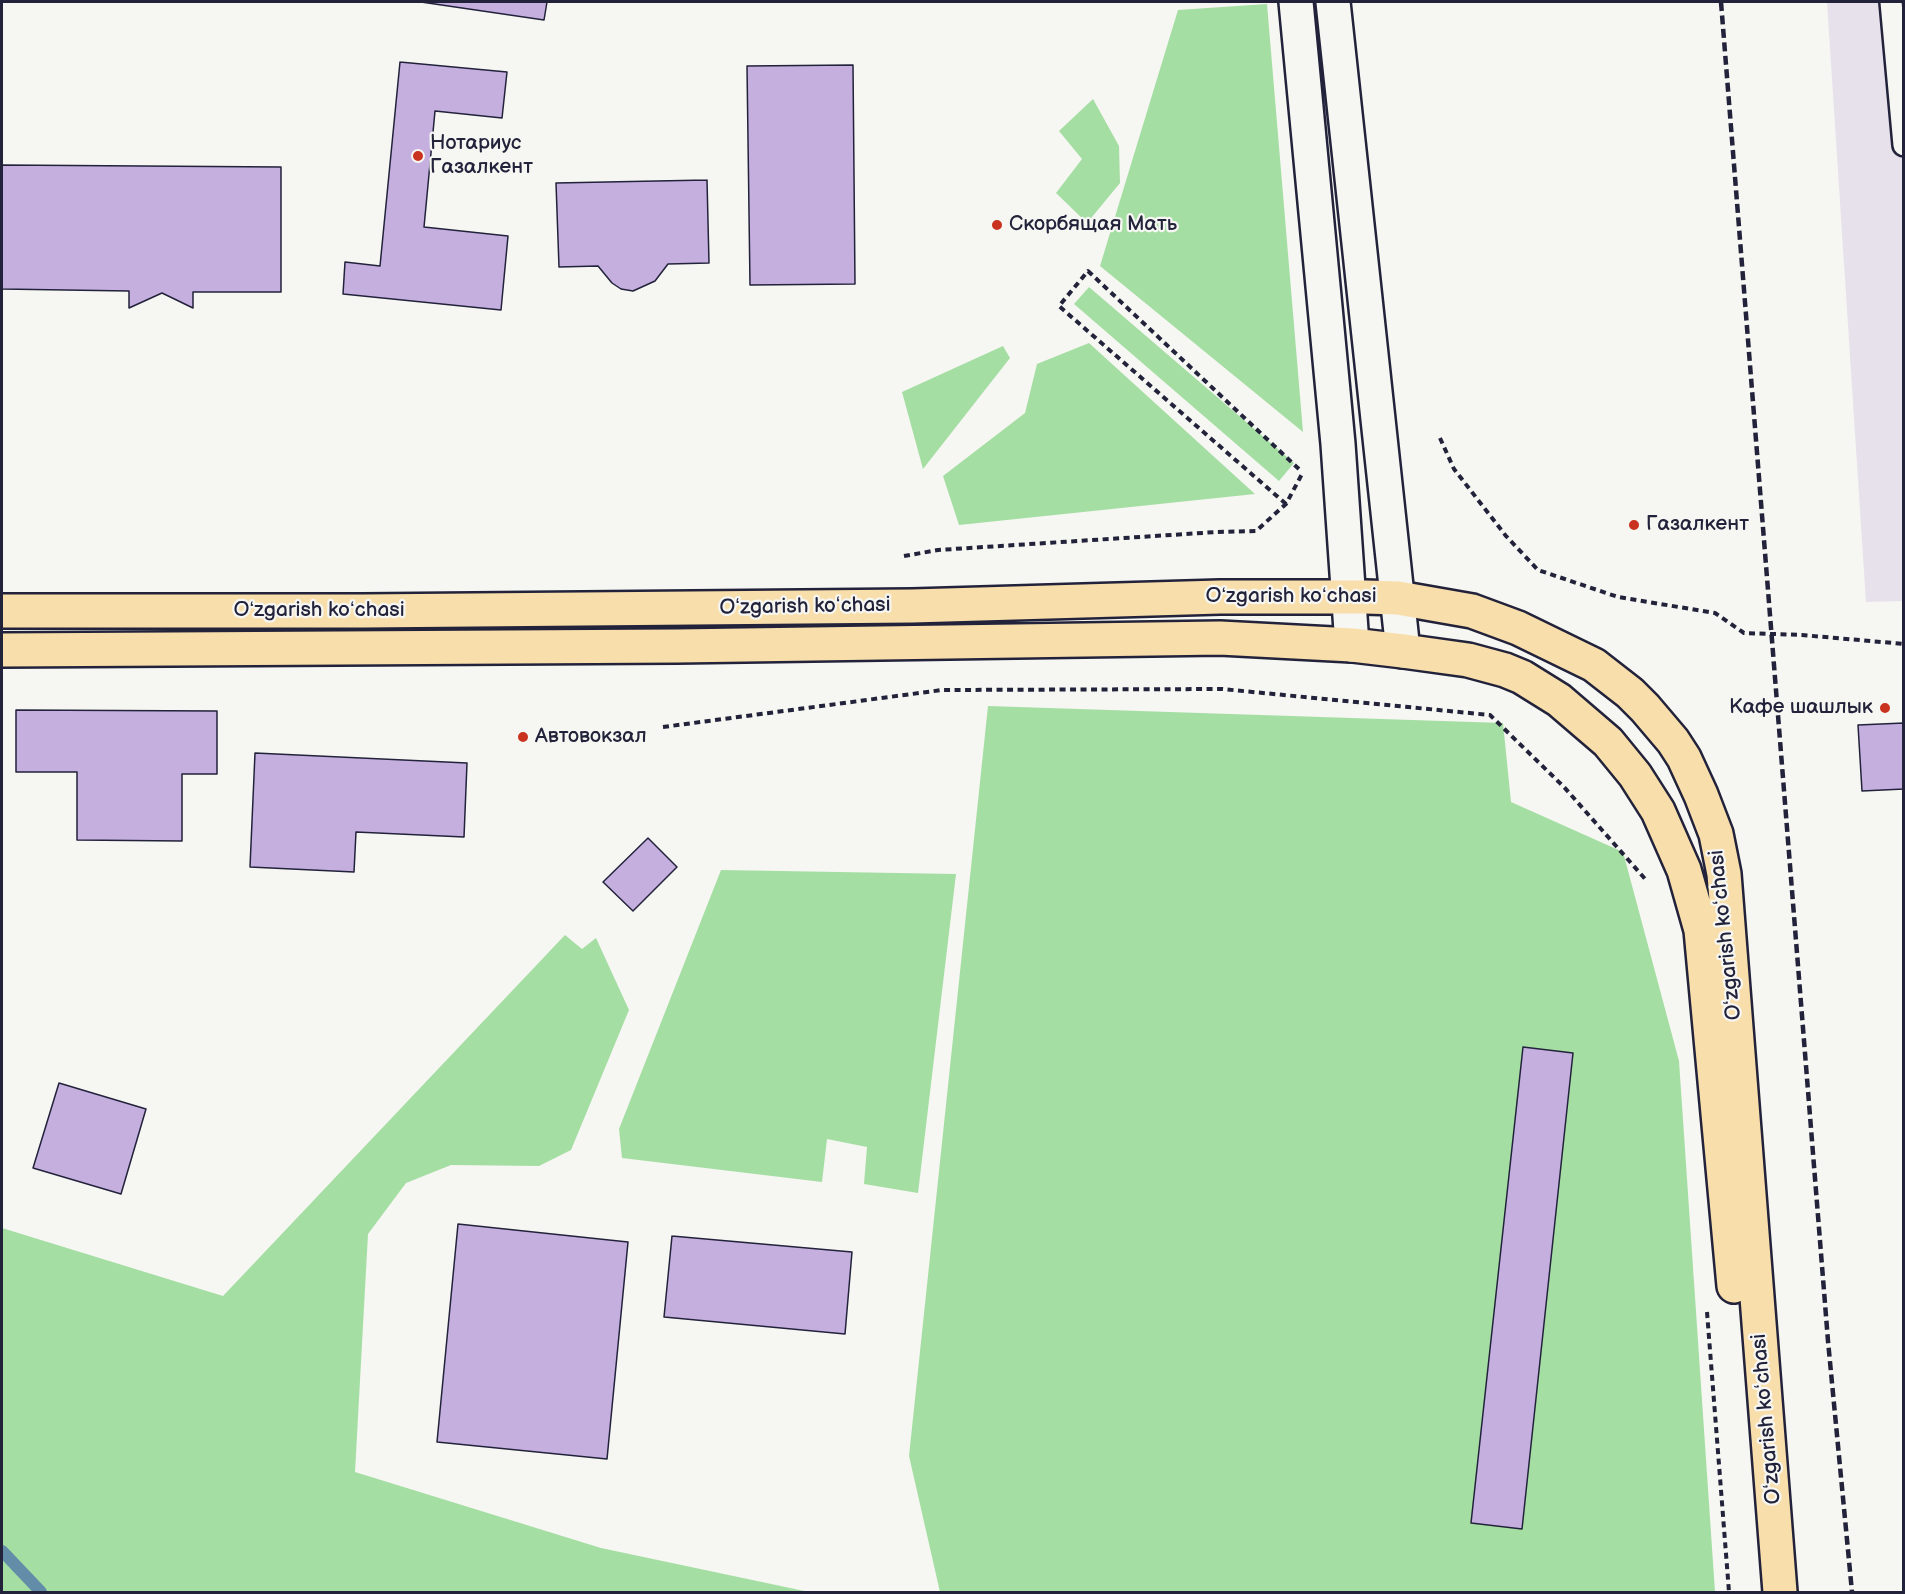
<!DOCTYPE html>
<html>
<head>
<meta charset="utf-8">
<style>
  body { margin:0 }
  #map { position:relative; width:1905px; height:1594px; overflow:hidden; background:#f6f6f2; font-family:"Balsamiq Sans",sans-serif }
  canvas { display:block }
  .frame { position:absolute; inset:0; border:3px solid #22223b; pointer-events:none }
</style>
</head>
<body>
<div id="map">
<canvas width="1905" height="1594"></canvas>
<div class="frame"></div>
</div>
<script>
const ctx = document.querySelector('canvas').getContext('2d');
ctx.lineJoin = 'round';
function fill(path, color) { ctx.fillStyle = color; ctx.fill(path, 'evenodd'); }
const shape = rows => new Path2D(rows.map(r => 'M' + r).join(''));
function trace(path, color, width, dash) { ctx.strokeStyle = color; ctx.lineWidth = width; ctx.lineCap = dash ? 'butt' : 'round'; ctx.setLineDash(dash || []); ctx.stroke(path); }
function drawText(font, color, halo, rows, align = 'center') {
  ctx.font = font + ' "Balsamiq Sans",sans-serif'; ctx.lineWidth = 4.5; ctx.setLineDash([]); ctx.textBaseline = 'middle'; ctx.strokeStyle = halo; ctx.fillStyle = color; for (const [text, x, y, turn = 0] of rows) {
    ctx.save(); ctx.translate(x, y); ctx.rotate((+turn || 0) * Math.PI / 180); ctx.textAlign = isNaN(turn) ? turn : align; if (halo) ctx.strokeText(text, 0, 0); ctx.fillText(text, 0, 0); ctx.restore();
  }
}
fill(shape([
  [1827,2,1903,2,1903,601,1866,602]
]), '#e7e1ec');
fill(shape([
  [1267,4,1303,432,1100,266,1178,10],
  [1093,99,1119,146,1120,183,1087,223,1056,193,1082,159,1059,131],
  [1089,287,1294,463,1279,481,1074,304],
  [1089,343,1255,494,959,525,943,476,1025,413,1037,364],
  [1003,346,1010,358,923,469,902,392],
  [988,706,1503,723,1511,802,1623,852,1679,1061,1715,1592,940,1592,909,1456],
  [721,870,956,874,918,1193,864,1184,867,1147,827,1139,822,1182,622,1158,619,1129],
  [565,935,582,949,596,938,629,1010,571,1150,539,1166,451,1165,406,1183,368,1234,355,1472,601,1548,809,1592,2,1592,2,1228,223,1296]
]), '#a5dea3');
trace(shape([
  [2,1551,41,1592]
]), '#638ca8', 12);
const building = shape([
  [421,2,547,2,544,20,421,2],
  [400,62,507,72,502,118,435,111,424,227,508,236,501,310,343,294,345,262,380,266,400,62],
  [853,65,855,284,750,285,747,66,853,65],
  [2,165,281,167,281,292,193,292,193,308,162,293,129,308,129,291,2,289,2,165],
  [707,180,709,263,668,264,655,281,633,291,621,289,612,283,598,266,559,267,556,183,707,180],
  [16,710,217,711,217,774,182,774,182,841,77,840,77,772,16,772,16,710],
  [1904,723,1904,789,1862,791,1858,725,1904,723],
  [255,753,467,763,464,837,356,832,354,872,250,867,255,753],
  [648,838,677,867,633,911,603,882,648,838],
  [1523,1047,1573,1053,1522,1529,1471,1523,1523,1047],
  [59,1083,146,1109,121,1194,33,1168,59,1083],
  [458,1224,628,1242,607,1459,437,1442,458,1224],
  [672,1236,852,1252,845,1334,664,1317,672,1236]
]);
fill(building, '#c4afdf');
trace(building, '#22223b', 1.5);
const lane = shape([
  [1891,2,1904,145]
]);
const secondary = shape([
  [1296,2,1338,444,1352,645],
  [1333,2,1403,651]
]);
const primary = shape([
  [2,611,363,611,912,606,1220,597,1365,597,1398,598,1472,611,1518,628,1594,665,1630,693,1645,708,1673,741,1684,758,1701,795,1716,834,1724,874,1780,1592],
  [2,650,677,646,1220,638,1352,645,1403,651,1468,660,1505,670,1522,677,1559,700,1608,742,1635,775,1658,811,1684,870,1701,930,1734,1286]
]);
trace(lane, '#22223b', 26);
trace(secondary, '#22223b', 38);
trace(primary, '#22223b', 38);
trace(shape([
  [1440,438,1454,469,1506,536,1538,570,1618,597,1715,613,1744,633,1802,635,1904,644],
  [1286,504,1059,306,1088,271,1301,471],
  [904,556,938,550,1217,532,1256,531,1286,504,1302,474],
  [663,727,942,690,1222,689,1490,715,1564,787,1646,880],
  [1707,1312,1729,1592]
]), '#22223b', 4, [6, 4.5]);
trace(lane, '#f6f6f2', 21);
trace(secondary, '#f6f6f2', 33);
trace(primary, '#f8deab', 33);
trace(shape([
  [1721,2,1828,1341,1852,1592]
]), '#22223b', 4.5, [9, 4.5]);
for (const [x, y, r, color] of [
  [418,156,6,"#c8321e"],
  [997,225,6,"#c8321e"],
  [1634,525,6,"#c8321e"],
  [1885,708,6,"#c8321e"],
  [523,737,6,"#c8321e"]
]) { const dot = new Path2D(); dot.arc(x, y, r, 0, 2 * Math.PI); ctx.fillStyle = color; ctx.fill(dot); trace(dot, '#f6f6f2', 2); }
drawText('21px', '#22223b', '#f6f6f2', [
  ["Нотариус",430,144],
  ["Газалкент",430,168],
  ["Скорбящая Мать",1009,225],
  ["Газалкент",1646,525],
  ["Кафе шашлык",1873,708,"right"],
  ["Автовокзал",535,737]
], 'left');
drawText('21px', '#22223b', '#f6f6f2', [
  ["Oʻzgarish koʻchasi",1291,597],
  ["Oʻzgarish koʻchasi",805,607,-1],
  ["Oʻzgarish koʻchasi",319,611],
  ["Oʻzgarish koʻchasi",1726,935,-96],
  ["Oʻzgarish koʻchasi",1767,1419,-95]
]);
</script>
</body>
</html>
